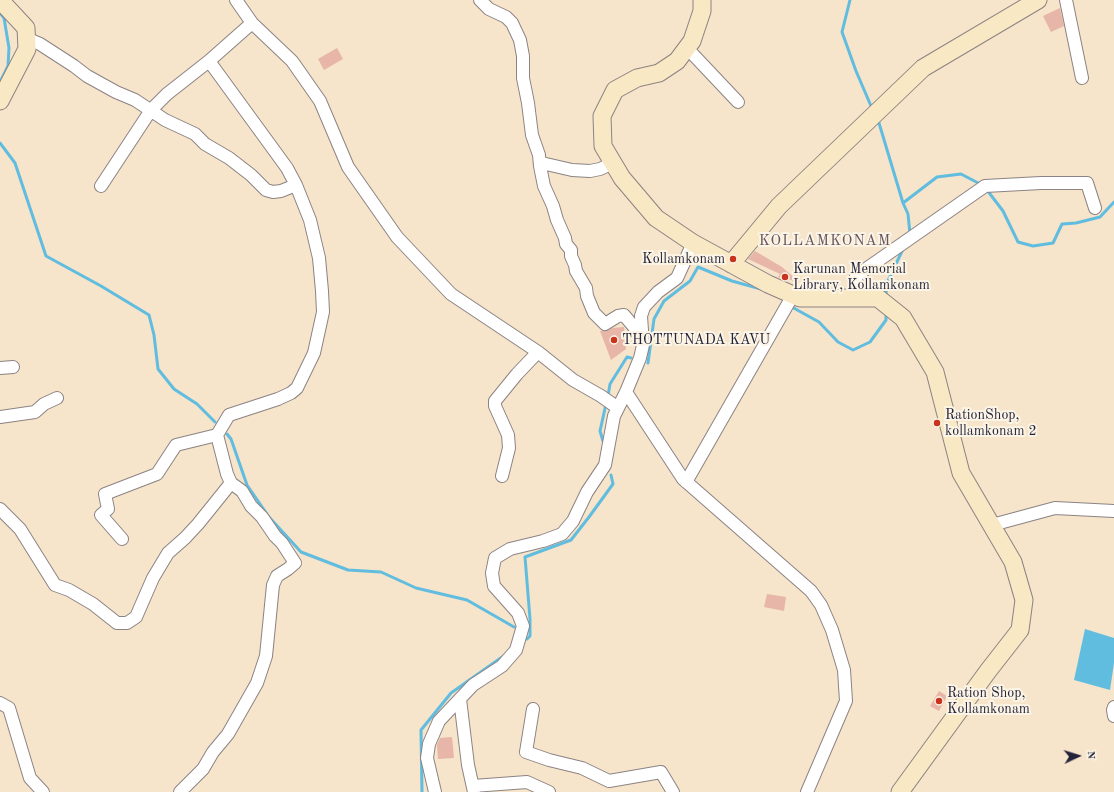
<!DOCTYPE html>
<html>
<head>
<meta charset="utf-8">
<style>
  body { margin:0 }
  #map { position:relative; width:1114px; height:792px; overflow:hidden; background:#f6e4cb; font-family:"Old Standard TT",serif }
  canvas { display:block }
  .north { position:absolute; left:1058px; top:736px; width:40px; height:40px; -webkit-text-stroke:3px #fcf5e5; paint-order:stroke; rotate:86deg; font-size:11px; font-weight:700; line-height:16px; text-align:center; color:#22223b }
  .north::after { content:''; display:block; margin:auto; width:14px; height:18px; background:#22223b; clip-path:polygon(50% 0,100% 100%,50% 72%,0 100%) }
</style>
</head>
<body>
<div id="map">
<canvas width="1114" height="792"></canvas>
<div class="north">N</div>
</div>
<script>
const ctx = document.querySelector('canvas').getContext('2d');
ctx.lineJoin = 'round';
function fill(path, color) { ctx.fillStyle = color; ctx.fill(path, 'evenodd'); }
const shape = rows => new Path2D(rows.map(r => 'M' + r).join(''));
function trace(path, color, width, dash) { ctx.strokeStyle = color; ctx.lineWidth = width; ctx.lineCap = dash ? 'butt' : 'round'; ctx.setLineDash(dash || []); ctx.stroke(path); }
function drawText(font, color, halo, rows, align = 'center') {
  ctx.font = font + ' "Old Standard TT",serif'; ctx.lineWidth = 4; ctx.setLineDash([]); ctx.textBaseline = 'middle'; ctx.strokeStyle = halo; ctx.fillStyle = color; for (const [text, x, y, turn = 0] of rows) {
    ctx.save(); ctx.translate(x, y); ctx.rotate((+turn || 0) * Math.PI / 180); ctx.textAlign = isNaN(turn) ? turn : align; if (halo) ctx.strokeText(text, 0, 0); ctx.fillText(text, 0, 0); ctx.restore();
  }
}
fill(shape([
  [1085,629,1114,638,1114,663,1110,690,1074,680]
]), '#61bddf');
trace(shape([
  [850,0,842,32,856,71,871,106],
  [0,13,4,18,9,48,8,66,0,82],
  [879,123,903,203],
  [0,143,15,163,46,256,101,286,149,315,154,335,158,369,174,389,197,404,215,422],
  [987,190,1003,211,1018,242,1033,246,1053,243,1062,224,1076,223,1100,217,1114,202],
  [910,234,908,214,903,203,937,177,961,174,982,185],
  [886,294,887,283,903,249],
  [790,306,819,322,838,342,853,350,870,342,886,320,886,316],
  [648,363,654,319,664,301,690,281,698,267,732,281,761,289],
  [608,396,610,384,627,357,631,358],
  [227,434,231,439,247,485,269,517,301,552,348,570,381,572,416,588,467,600,514,627],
  [603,441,600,431,606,404],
  [527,639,530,636,530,619,525,557,571,540,589,517,613,484,611,475],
  [422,792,421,730,451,693,505,655]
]), '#61bddf', 3);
fill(shape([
  [1060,8,1064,26,1051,32,1043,16],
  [337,48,343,59,324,70,318,59],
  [755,251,782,267,797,280,795,282,789,279,787,281,778,277,780,274,748,259],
  [624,327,626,349,611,360,600,331,606,331,612,328],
  [767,594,786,597,784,611,764,607],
  [939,691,947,696,939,711,930,706],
  [452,737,454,758,438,759,437,745,440,738]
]), '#e7b6a8');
const street = shape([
  [236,0,252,23,292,61,320,101,348,167,397,237,451,294,538,352,573,380,601,396,618,408],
  [480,0,489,9,506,17,512,23,520,40,523,56,523,78,528,103,532,135,539,155,540,166,544,186,553,206,557,220,565,238,566,244,571,250,571,256,575,265,576,271,586,288,587,296,594,313,605,324,618,316,624,315,634,327,642,333],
  [1066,0,1082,78],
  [26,38,40,44,74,66,87,76,116,92,135,100,165,120,195,134,205,144,229,158,251,175,266,190,273,192,281,191,296,185,310,220,319,258,322,291,323,312,314,353,297,388,291,393,278,399,229,415,217,435,227,474,231,483,242,491,251,506,262,517,275,536,282,543,295,563,288,569,277,576,273,585,266,656,257,683,228,734,213,752,203,769,180,792],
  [687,48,738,102],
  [209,61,287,168,296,185],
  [546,164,572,170,590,171,600,169,613,163],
  [101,186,151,110,167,94,209,61,252,23],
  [858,297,856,276,985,186,1041,183,1087,183,1095,208],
  [0,368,13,367],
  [626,392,683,479,811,591,821,605,832,630,844,670,846,701,807,792],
  [0,417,35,412,44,404,57,398],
  [502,476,509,448,508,435,495,406,495,401,517,374,538,352],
  [686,482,793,295],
  [0,509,20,529,55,585,69,590,93,604,117,623,127,623,136,617,153,578,168,553,185,538,198,524,231,483],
  [992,525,1055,508,1114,511],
  [122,539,101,515,108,509,105,494,157,474,176,445,217,435],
  [460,699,468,765,474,792],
  [0,703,9,708,30,778,43,792],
  [1114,707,1113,710,1114,716],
  [533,709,526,752,549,760,582,768,609,781,661,772,673,792],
  [473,786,527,782,549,792],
  [435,792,427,758,429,744,439,721,473,685,502,666,516,650,523,626,518,613,494,586,492,573,495,558,510,549,543,541,562,534,573,521,587,492,605,465,614,416,626,392,640,358,643,345,641,316,644,307,658,292,677,278,693,243]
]);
const secondary = shape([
  [702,0,702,11,692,41,677,61,659,73,637,78,615,90,602,116,603,146,622,178,656,218,693,243,768,284,800,298,878,298,903,318,935,372,961,473,1013,562,1024,600,1020,630,988,671,900,792],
  [0,101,27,49,26,28,0,0],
  [731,264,779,206,923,68,1038,0]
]);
trace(street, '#8c8383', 14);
trace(secondary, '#8c8383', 19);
trace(street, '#fff', 12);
trace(secondary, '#f8e8c3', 17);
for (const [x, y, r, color] of [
  [733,259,4,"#c8321e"],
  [785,277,4,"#c8321e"],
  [614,340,4,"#c8321e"],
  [937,423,4,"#c8321e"],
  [939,701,4,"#c8321e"]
]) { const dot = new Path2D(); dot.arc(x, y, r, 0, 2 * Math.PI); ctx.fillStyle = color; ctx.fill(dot); trace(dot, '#fcf5e5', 1.5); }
drawText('14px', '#22223b', '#fcf5e5', [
  ["Kollamkonam",725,259,"right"],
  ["Karunan Memorial",793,269],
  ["Library, Kollamkonam",793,285],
  ["THOTTUNADA KAVU",622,340],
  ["RationShop,",945,415],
  ["kollamkonam 2",945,431],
  ["Ration Shop,",947,693],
  ["Kollamkonam",947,709]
], 'left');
ctx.letterSpacing = '1px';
drawText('15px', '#675661', '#fcf5e5', [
  ["KOLLAMKONAM",825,241]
]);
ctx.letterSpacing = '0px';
</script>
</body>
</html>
